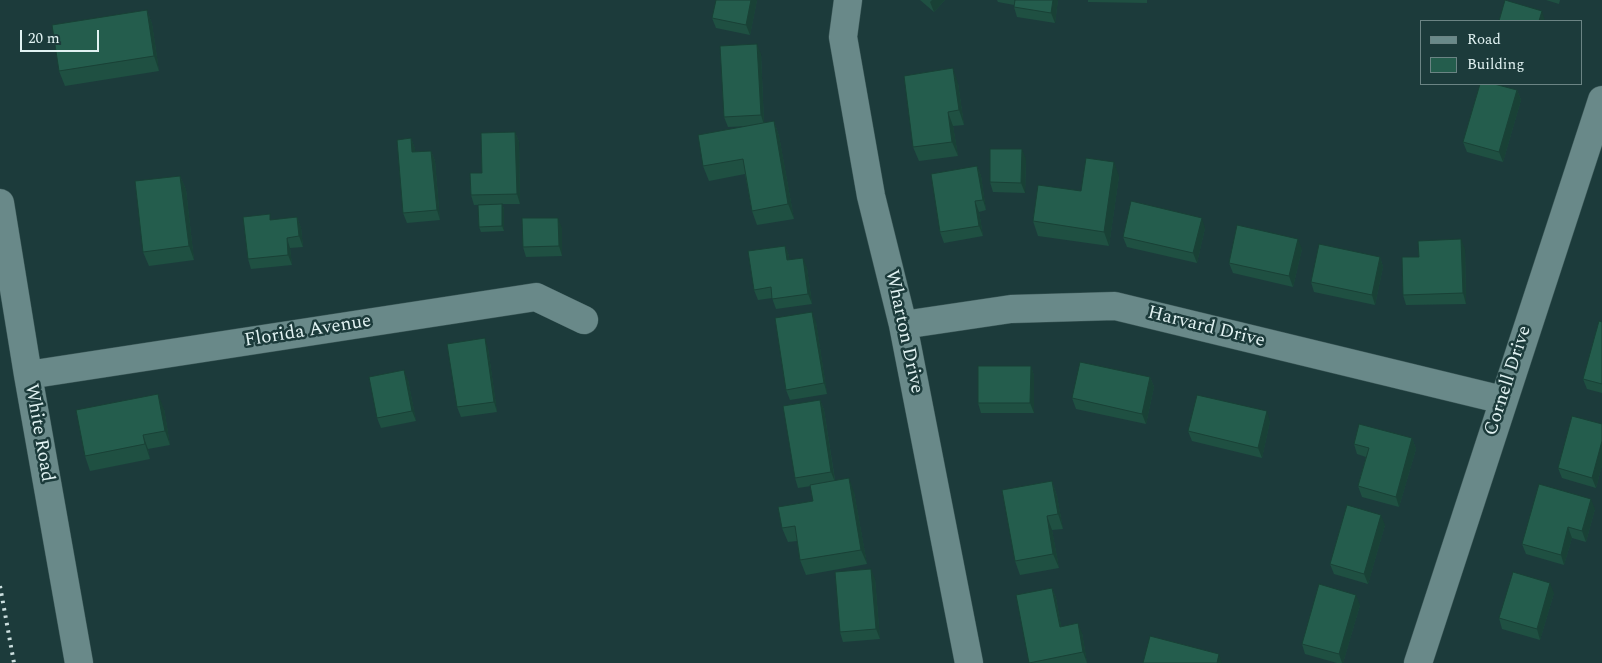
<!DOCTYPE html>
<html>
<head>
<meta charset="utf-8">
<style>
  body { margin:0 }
  #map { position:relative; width:1602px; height:663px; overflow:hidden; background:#1c3b3b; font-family:Spectral,serif }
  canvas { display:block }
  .legend { position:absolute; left:1420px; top:20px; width:162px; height:65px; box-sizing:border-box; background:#1c3b3b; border:1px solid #6b8484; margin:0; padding:6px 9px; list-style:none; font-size:15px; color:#e1f2f2 }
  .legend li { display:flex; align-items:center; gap:10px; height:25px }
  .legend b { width:25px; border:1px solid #6b8484 }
  .scale { position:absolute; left:20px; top:30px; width:79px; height:22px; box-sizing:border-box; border:2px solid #e1f2f2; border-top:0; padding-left:6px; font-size:15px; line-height:18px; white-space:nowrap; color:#e1f2f2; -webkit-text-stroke:4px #1c3b3b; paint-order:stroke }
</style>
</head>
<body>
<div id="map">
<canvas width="1602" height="663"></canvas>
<ul class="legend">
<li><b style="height:6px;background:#698989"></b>Road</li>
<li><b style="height:14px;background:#245d4d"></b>Building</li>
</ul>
<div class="scale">20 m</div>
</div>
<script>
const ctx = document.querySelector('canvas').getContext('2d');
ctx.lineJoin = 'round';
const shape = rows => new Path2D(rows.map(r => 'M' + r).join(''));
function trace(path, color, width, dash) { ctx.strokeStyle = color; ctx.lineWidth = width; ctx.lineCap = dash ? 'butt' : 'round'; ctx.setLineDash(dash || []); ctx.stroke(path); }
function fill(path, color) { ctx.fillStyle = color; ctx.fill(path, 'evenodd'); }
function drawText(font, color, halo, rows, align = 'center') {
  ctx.font = font + ' Spectral,serif'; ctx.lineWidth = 5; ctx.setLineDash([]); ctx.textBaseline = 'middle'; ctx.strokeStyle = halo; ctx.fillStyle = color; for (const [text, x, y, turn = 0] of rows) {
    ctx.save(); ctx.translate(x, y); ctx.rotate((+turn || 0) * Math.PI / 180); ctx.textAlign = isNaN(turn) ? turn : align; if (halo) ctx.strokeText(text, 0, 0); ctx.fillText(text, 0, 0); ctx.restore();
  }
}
const minor = shape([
  [848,0,843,37,871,196,903,325,969,663],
  [0,203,28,375,79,663],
  [903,325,1011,309,1115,306,1503,400],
  [28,375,536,297,584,320],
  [1418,663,1602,100]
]);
trace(minor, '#3c5858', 29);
trace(minor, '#698989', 28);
trace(shape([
  [0,586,14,663]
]), '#cbdede', 4, [2.5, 5]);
fill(shape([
  [757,0,750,35,716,28,712,18],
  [920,0,945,0,934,12],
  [997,0,1058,0,1055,23,1017,17,1014,7,1014,5,998,2],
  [1088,0,1147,0,1147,3,1088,2],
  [1546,0,1560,0,1559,4],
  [147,10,152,24,159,71,65,86,59,71],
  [761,54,764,123,774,121,779,136,794,219,757,225,752,211,745,174,709,181,703,166,750,126,728,127,724,117],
  [958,83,964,125,953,126,958,156,919,161,913,147],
  [1517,90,1521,100,1503,162,1467,152,1463,142],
  [515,132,519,142,520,204,502,204,504,209,504,231,481,232,479,227,499,204,474,205,471,195,482,173],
  [411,138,415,149,415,152,431,151,435,161,440,220,407,223,403,213],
  [1026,159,1025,193,993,192,990,182],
  [977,166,981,176,986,210,979,212,983,236,944,243,940,232],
  [180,176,186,190,194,260,149,266,143,252],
  [1119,176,1109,246,1038,236,1033,221,1081,191],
  [297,217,301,228,303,247,290,248,292,265,251,269,248,259],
  [562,228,562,256,526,257,523,247],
  [1205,228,1197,263,1127,247,1123,237],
  [785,246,789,256,789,260,807,268,812,304,776,309,772,298,758,300,754,290],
  [1302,249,1293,287,1233,273,1229,263],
  [1465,249,1466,304,1406,305,1403,295,1419,257],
  [1380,257,1383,267,1375,305,1314,292,1311,282],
  [816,322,827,394,790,400,786,390],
  [1602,322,1602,393,1587,389,1583,379],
  [488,348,497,412,461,417,457,407],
  [1031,366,1034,376,1034,413,981,413,978,403],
  [1150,377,1154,387,1146,424,1076,409,1072,398],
  [408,380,416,421,381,428,377,418],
  [820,400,824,410,835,480,854,492,867,564,806,575,800,560,797,541,788,542,782,528,813,501,811,486,798,488,795,478],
  [164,409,170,445,148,449,150,459,90,471,85,456],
  [1270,421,1262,458,1192,441,1188,431],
  [1602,424,1602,465,1596,488,1562,478,1558,468],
  [1412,438,1416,449,1399,507,1362,497,1358,486,1366,457,1357,454,1354,444],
  [1052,481,1057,496,1063,529,1052,530,1059,568,1020,575,1015,561],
  [1595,509,1586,542,1572,538,1564,565,1526,554,1522,544],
  [1385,525,1368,584,1334,574,1330,564],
  [875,579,880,639,843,642,840,632],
  [1052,588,1056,598,1061,626,1082,633,1087,663,1029,663],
  [1554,593,1540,640,1502,629,1499,618],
  [1360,605,1343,663,1337,663,1305,654,1302,644]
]), '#1f5042');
fill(shape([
  [751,0,757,0,750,35,746,25],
  [932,0,945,0,934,12,930,2],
  [1053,0,1058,0,1055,23,1051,13],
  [147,10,152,24,159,71,154,56],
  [1542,11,1545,21,1539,21],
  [757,44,761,54,764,125,761,115],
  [953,68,958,83,964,125,959,110],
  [1517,90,1521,100,1503,162,1499,152],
  [948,112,953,126,958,156,952,142],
  [774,121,779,136,794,219,788,204],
  [515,132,519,142,520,204,517,194],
  [411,138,415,149,416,163,412,152],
  [1022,149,1026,159,1025,193,1021,183],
  [431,151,435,161,440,220,437,210],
  [1114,162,1119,176,1109,246,1104,232],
  [977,166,981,176,986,210,983,200],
  [180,176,186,190,194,260,189,246],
  [975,201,979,212,983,236,979,226],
  [502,204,504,209,504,231,502,226],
  [297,217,301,228,303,247,299,236],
  [558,218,562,228,562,256,559,246],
  [1202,218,1205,228,1197,263,1193,253],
  [287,238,290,248,292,265,288,255],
  [1298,239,1302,249,1293,287,1289,276],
  [1461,239,1465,249,1466,304,1463,293],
  [785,246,789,256,791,270,787,260],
  [1380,257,1383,267,1375,305,1372,295],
  [803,258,807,268,812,304,808,294],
  [812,312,816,322,827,394,824,383],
  [485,338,488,348,497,412,494,402],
  [1031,366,1034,376,1034,413,1030,403],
  [404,370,408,380,416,421,412,411],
  [1150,377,1154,387,1146,424,1142,414],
  [158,394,164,409,170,445,165,431],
  [820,400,824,410,835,482,831,472],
  [1267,411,1270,421,1262,458,1258,448],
  [143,435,148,449,150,459,145,444],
  [1412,438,1416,449,1399,507,1396,497],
  [1602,441,1602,465,1596,488,1592,478],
  [849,478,854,492,867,564,861,550],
  [1052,481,1057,496,1063,529,1058,514],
  [1591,499,1595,509,1586,542,1582,531],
  [1381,515,1385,525,1368,584,1364,574],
  [1047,516,1052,530,1059,568,1053,554],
  [1568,527,1572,538,1564,565,1561,555],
  [871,569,875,579,880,639,876,629],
  [1550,583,1554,593,1540,640,1537,629],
  [1052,588,1056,598,1063,637,1060,627],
  [1356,595,1360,605,1343,663,1342,663,1339,654],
  [1078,623,1082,633,1087,663,1083,652],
  [1219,654,1222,663,1217,663]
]), '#194136');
const building = shape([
  [716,0,751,0,746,25,712,18,716,0],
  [1015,0,1053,0,1051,13,1014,7,1015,0],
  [1505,0,1542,11,1539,21,1499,21,1505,0],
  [147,10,154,56,59,71,52,25,147,10],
  [757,44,761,115,724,117,720,46,757,44],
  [953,68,959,110,948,112,952,142,913,147,904,76,953,68],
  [1480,84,1494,84,1517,90,1499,152,1463,142,1480,84],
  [774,121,788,204,752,211,743,159,703,166,698,135,774,121],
  [515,132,517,194,471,195,470,173,482,173,481,133,515,132],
  [411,138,412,152,431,151,437,210,403,213,397,140,411,138],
  [990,149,1022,149,1021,183,990,182,990,149],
  [1086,158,1114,162,1104,232,1033,221,1038,185,1081,191,1086,158],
  [977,166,983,200,975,201,979,226,940,232,931,174,977,166],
  [180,176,189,246,143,252,135,181,180,176],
  [1131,201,1202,218,1193,253,1123,237,1131,201],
  [502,204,502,226,479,227,478,205,502,204],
  [270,214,270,220,297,217,299,236,287,238,288,255,248,259,243,217,270,214],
  [522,218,558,218,559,246,523,247,522,218],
  [1237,225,1298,239,1289,276,1229,263,1237,225],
  [1461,239,1463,293,1403,295,1402,257,1419,257,1418,241,1461,239],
  [1319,244,1380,257,1372,295,1311,282,1319,244],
  [785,246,787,260,803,258,808,294,772,299,771,287,754,290,748,251,785,246],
  [812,312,824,383,786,390,775,318,812,312],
  [1599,321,1602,322,1602,384,1583,379,1599,321],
  [485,338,494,402,457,407,447,344,485,338],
  [1080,362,1150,377,1142,414,1072,398,1080,362],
  [978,366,1031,366,1030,403,978,403,978,366],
  [404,370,412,411,377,418,369,377,404,370],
  [158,394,165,431,143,435,145,444,85,456,76,410,158,394],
  [1197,395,1267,411,1258,448,1188,431,1197,395],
  [820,400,831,472,795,478,783,406,820,400],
  [1572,416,1602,424,1602,441,1592,478,1558,468,1572,416],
  [1359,424,1412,438,1396,497,1358,486,1369,448,1354,444,1359,424],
  [849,478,861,550,800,560,795,526,782,528,778,507,813,501,810,485,849,478],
  [1052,481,1058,514,1047,516,1053,554,1015,561,1002,490,1052,481],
  [1539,484,1591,499,1582,531,1568,527,1561,555,1522,544,1539,484],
  [1347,505,1381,515,1364,574,1330,564,1347,505],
  [871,569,876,629,840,632,835,572,871,569],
  [1513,572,1550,583,1537,629,1499,618,1513,572],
  [1319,584,1356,595,1339,654,1302,644,1319,584],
  [1052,588,1060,627,1078,623,1083,652,1029,663,1016,595,1052,588],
  [1150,636,1219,654,1217,663,1143,663,1150,636]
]);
fill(building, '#245d4d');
trace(building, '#194136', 1);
drawText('19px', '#e1f2f2', '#1c3b3b', [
  ["Harvard Drive",1206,328,14],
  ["Florida Avenue",308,332,-9],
  ["Wharton Drive",903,332,78],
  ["Cornell Drive",1509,381,-72],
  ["White Road",38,433,80]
]);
</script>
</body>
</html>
